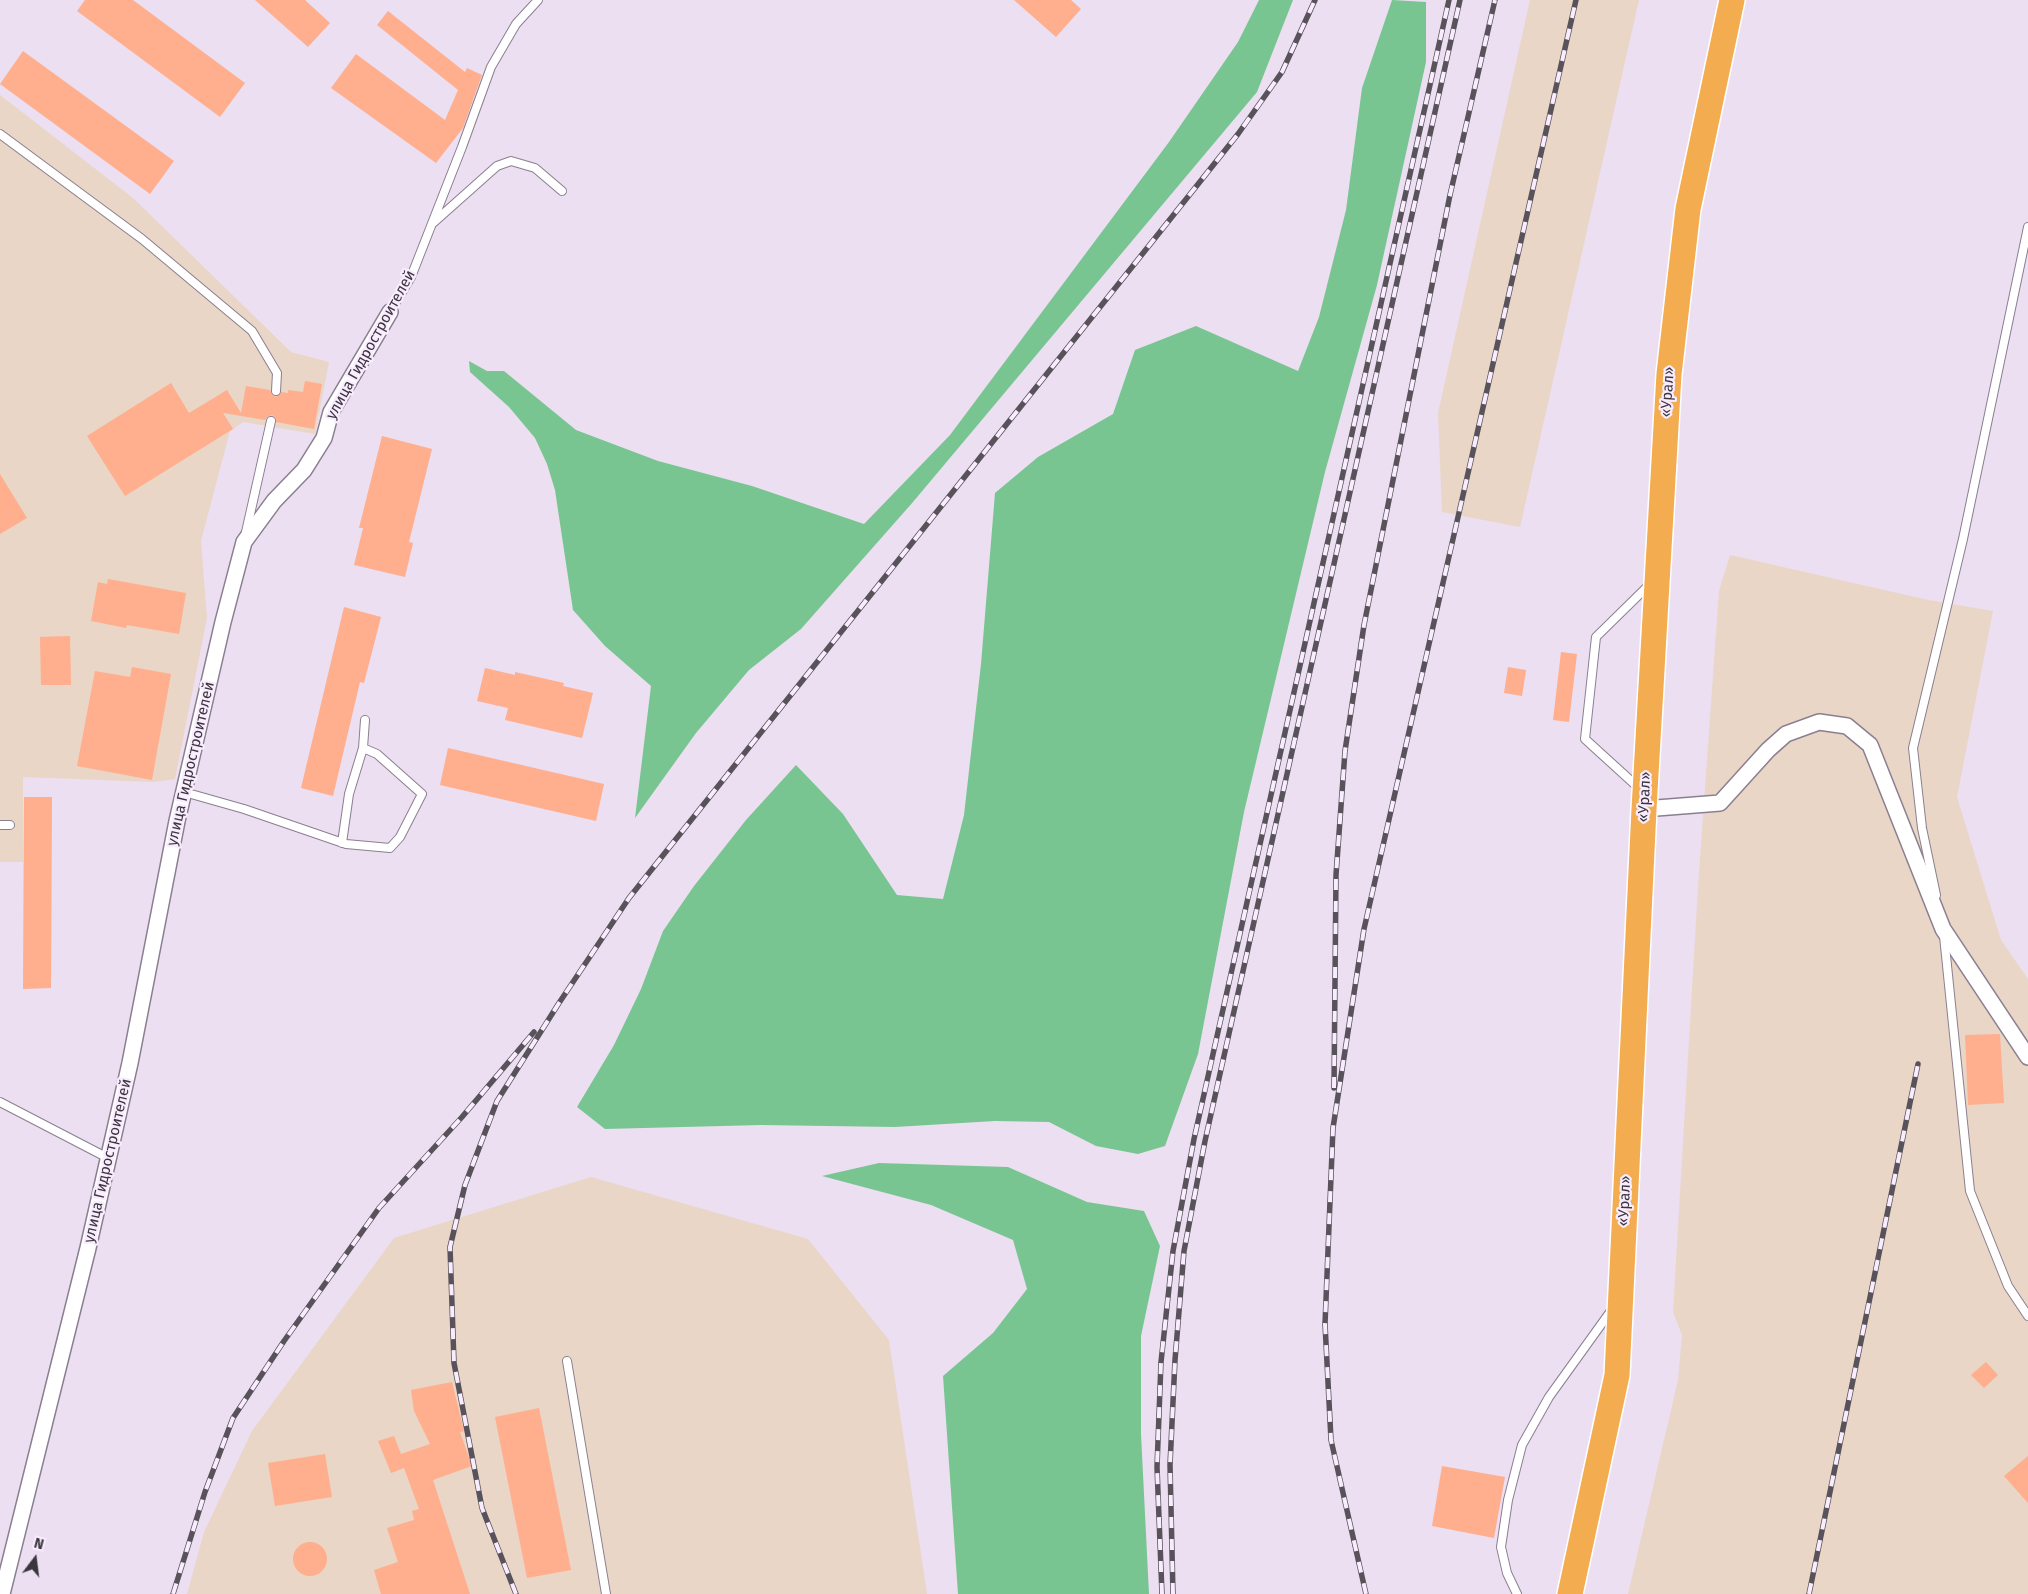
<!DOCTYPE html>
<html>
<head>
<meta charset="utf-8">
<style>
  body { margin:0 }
  #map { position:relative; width:2028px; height:1594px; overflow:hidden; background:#ebdff1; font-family:"Fira Sans",sans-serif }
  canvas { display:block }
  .north { position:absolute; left:10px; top:1534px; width:50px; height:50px; -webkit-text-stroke:4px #f8ecfe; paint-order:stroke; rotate:15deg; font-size:14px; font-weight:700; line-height:20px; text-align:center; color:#3b363d }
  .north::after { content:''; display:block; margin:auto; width:18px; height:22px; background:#3b363d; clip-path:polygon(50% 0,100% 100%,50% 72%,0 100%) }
</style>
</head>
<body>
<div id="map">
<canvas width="2028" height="1594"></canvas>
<div class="north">N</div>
</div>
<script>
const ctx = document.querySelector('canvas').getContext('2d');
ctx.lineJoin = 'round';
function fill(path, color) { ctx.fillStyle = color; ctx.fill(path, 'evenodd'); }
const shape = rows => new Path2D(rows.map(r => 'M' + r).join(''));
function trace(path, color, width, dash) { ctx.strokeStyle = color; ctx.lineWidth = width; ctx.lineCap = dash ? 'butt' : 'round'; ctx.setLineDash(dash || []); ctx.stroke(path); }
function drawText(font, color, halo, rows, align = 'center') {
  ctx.font = font + ' "Fira Sans",sans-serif'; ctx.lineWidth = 4.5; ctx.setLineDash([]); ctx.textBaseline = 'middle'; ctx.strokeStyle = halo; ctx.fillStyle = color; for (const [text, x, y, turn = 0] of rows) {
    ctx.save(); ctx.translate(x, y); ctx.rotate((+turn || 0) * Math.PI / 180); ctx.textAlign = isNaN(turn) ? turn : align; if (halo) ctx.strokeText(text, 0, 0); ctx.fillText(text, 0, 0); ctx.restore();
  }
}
fill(shape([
  [1530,0,1639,0,1520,527,1442,512,1438,413],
  [0,95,133,198,291,352,329,362,315,434,243,422,230,431,201,541,207,618,175,779,154,782,23,777,23,862,0,862],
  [1730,555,1928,600,1993,611,1957,797,2001,940,2028,979,2028,1594,1628,1594,1678,1380,1682,1335,1673,1312,1698,887,1719,591],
  [591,1177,808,1239,889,1340,927,1594,187,1594,204,1532,252,1431,394,1238]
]), '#e9d6c6');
fill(shape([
  [1259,0,1293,0,1257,92,913,502,801,629,749,670,696,733,635,818,651,686,605,646,573,610,555,490,547,464,535,438,509,407,470,372,469,361,487,371,504,371,576,430,658,461,752,486,864,524,950,435,1169,142,1238,42],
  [1392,0,1426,2,1426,62,1377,285,1325,472,1244,812,1198,1054,1165,1146,1138,1154,1096,1146,1049,1122,995,1121,895,1127,761,1125,605,1129,577,1107,614,1045,641,989,663,931,694,886,746,820,796,765,843,814,897,895,943,899,964,815,981,664,995,493,1038,457,1113,414,1135,350,1196,326,1298,371,1319,317,1346,210,1362,88],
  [879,1163,1008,1167,1087,1202,1144,1211,1160,1246,1141,1336,1141,1434,1149,1594,958,1594,943,1376,993,1333,1027,1289,1013,1240,931,1205,822,1176]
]), '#79c592');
fill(shape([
  [85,0,133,0,245,83,220,117,77,11],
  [255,0,305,0,330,23,308,47],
  [1014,0,1071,0,1081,9,1056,37],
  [388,11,465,72,467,68,482,75,463,128,436,163,331,88,356,54,445,120,458,90,377,25],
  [23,51,174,161,150,194,0,84],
  [305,381,322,384,314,429,276,422,275,417,272,415,267,417,265,420,223,413,233,429,125,496,87,436,171,383,189,413,227,390,241,413,246,386,270,390,273,395,276,397,281,392,288,393,288,390,303,392],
  [382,436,432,449,409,542,413,543,405,577,354,565,363,528,359,528],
  [0,474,27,518,0,534],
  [108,579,186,593,179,634,127,625,126,628,91,621,98,582,107,584],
  [344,607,381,617,364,683,360,682,333,796,301,788],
  [70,636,71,685,41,685,40,637],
  [1561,652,1577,654,1569,722,1553,720],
  [132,667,171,674,152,780,77,766,95,671,130,677],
  [1508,667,1526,670,1522,696,1504,693],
  [485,668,515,675,515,672,564,683,563,686,593,693,582,738,505,720,508,708,477,701],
  [448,748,604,784,596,821,440,785],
  [24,797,52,797,51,988,23,989],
  [2000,1034,2004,1103,1968,1105,1965,1035],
  [1986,1362,1998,1375,1984,1388,1971,1375],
  [452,1382,464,1431,460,1432,472,1466,433,1480,470,1594,381,1594,374,1570,398,1562,387,1528,414,1520,412,1511,419,1509,404,1468,391,1473,378,1441,394,1436,401,1454,430,1444,414,1411,411,1390],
  [539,1408,571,1570,527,1578,495,1417],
  [325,1454,332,1497,275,1506,268,1463],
  [2028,1456,2028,1503,2004,1476],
  [1442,1466,1505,1477,1494,1538,1432,1526],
  '293 1559a17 17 0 1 1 34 0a17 17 0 1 1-34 0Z'
]), '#ffae8e');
const service = shape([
  [0,134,142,239,252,331,277,373,276,391],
  [433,223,497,166,511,161,535,168,562,191],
  [390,312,411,277,462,147,491,67,516,24,538,0],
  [246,532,271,421],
  [1641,790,1585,739,1596,637,1650,584],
  [184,792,244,809,346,844,390,848,400,837,422,794,377,754,363,748,365,720],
  [0,825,10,825],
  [342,843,349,794,363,748],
  [1936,895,1922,828,1913,748,1963,539,2028,227],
  [1944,936,1970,1191,2008,1286,2028,1316],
  [0,1102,108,1158],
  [567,1361,606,1594],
  [1517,1594,1507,1573,1501,1547,1508,1500,1522,1445,1549,1397,1613,1308]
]);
const minor = shape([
  [1644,809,1720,803,1768,750,1786,734,1819,722,1847,726,1870,745,1943,929,2028,1057],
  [2,1594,88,1248,130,1063,177,821,223,622,244,542,274,501,304,470,324,438,331,412,390,312]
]);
const trunk = shape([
  [1570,1594,1617,1375,1644,809,1669,374,1688,209,1732,0]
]);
trace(service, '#8a7f90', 10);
trace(minor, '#8a7f90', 18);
trace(trunk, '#fff', 28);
trace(service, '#fff', 8);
trace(minor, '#fff', 15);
trace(trunk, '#f3ac4f', 25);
const rail = shape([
  [1334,1088,1336,875,1345,751,1364,625,1450,195,1495,0],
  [173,1594,205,1492,233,1418,284,1341,379,1208,462,1117,534,1032],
  [516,1594,482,1508,454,1363,450,1247,465,1185,497,1101,559,1003,629,898,1238,134,1282,72,1315,0],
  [1162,1594,1157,1467,1161,1362,1173,1251,1194,1139,1449,0],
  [1173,1594,1170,1465,1175,1360,1184,1251,1205,1141,1460,0],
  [1366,1594,1331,1440,1325,1324,1333,1128,1364,929,1576,0],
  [1809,1594,1918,1064]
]);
trace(rail, '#58525a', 5.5);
trace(rail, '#f8ecfe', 4, [11]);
drawText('15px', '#3b363d', '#f8ecfe', [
  ["улица Гидростроителей",371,345,-61],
  ["«Урал»",1668,392,-86],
  ["улица Гидростроителей",191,764,-77],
  ["«Урал»",1645,797,-87],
  ["улица Гидростроителей",108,1161,-77],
  ["«Урал»",1625,1201,-87]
]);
</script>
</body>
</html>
